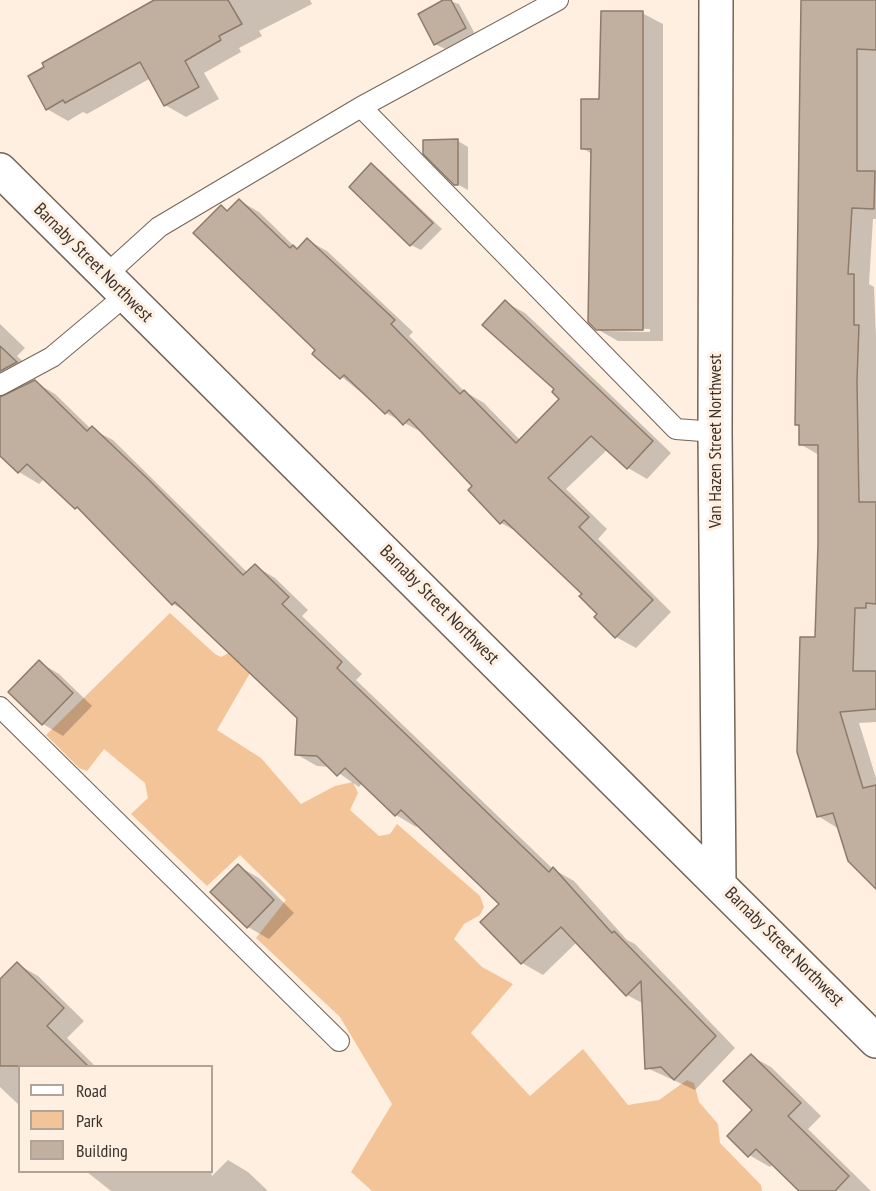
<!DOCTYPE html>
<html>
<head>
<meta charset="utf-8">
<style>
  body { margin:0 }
  #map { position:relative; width:876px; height:1191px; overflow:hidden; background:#feefe1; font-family:"PT Sans Narrow",sans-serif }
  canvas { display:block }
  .legend { position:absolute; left:18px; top:1065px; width:195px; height:108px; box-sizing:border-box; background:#feefe1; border:2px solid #b0a399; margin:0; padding:8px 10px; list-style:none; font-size:18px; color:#3a322c }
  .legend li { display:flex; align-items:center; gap:12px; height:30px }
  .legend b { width:30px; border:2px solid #b0a399 }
</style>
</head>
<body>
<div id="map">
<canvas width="876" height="1191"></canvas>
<ul class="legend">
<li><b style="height:8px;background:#fff"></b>Road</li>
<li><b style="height:16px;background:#f3c498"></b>Park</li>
<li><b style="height:16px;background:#c1af9f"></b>Building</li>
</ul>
</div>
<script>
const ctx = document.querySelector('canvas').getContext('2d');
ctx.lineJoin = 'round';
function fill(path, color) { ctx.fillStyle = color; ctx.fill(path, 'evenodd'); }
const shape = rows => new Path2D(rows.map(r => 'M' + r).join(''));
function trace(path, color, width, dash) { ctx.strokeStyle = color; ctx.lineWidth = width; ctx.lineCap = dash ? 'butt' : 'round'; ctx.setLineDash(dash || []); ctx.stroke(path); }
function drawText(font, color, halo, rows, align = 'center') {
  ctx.font = font + ' "PT Sans Narrow",sans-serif'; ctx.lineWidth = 6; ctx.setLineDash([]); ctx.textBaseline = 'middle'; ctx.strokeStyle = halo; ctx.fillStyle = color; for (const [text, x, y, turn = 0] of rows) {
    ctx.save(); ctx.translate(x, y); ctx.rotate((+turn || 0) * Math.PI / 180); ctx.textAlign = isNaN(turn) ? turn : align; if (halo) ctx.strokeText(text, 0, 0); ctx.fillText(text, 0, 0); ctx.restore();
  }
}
fill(shape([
  [170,613,215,654,221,657,247,644,257,661,217,730,261,758,301,804,335,786,353,782,358,793,350,810,379,836,390,834,397,824,480,896,484,907,480,915,464,924,454,939,482,967,513,984,471,1033,530,1096,583,1049,628,1105,659,1100,687,1080,694,1083,699,1102,718,1124,720,1143,761,1185,762,1191,372,1191,351,1172,392,1104,340,1017,256,938,286,900,240,855,207,886,131,814,148,798,145,783,104,749,87,771,79,768,46,735]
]), '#f3c498');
fill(shape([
  [158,0,310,0,312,4,259,31,262,36,239,48,241,52,204,73,219,99,186,117,165,105,151,78,87,114,83,112,68,121,47,109],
  [446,0,459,4,475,34,445,49,435,44],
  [803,0,876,0,876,219,873,219,869,284,874,287,876,337,876,722,859,723,876,778,876,887,839,829,818,816,819,455,800,444,800,427,796,424],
  [642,13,663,24,663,341,618,341,597,329,592,154,582,148,600,101],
  [608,328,650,329,650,332,608,331],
  [458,141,468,147,468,190,455,183],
  [371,165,381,171,442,229,421,250,411,245],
  [240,201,259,212,296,248,298,250,307,240,327,251,413,332,409,336,464,391,484,403,520,440,561,399,505,302,525,313,543,330,671,453,647,479,628,468,608,449,566,489,607,529,598,539,671,612,636,648,616,637,596,617,599,614,584,594,521,534,501,523,470,490,474,486,425,434,386,413,314,354,317,350,221,207,229,211],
  [0,324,25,348,17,356,36,374,10,390,9,396,35,382,55,394,91,429,113,440,248,573,255,566,275,578,308,610,302,616,362,674,356,680,553,869,574,881,627,940,635,944,735,1048,695,1090,647,1068,644,1004,627,995,577,942,543,975,522,963,482,922,501,904,419,825,416,827,396,815,362,783,359,787,330,767,317,766,296,754,299,718,187,612,173,604,85,513,45,478,39,484,19,472,0,454],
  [39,662,59,674,92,706,63,736,43,724],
  [238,866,259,878,294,913,269,939,248,927,212,892],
  [17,964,38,976,84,1021,67,1038,95,1066,20,1066,20,1106,0,1087,0,978,2,980],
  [751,1056,771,1067,821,1116,808,1129,871,1191,801,1191,773,1164,770,1167,749,1155,755,1110],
  [228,1160,248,1172,268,1191,111,1191,87,1172,211,1172,212,1176]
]), '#0003');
const building = shape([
  [154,0,228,0,242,24,219,36,221,40,185,61,199,87,164,106,140,62,65,103,63,100,46,110,28,76,44,67,42,63,154,0],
  [443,0,451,0,466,28,434,45,418,14,443,0],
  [801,0,876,0,876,50,857,49,857,171,875,171,874,209,852,208,848,274,854,274,854,325,859,325,857,381,859,502,876,502,876,604,866,603,866,608,855,608,853,671,876,671,876,709,840,712,863,788,876,785,876,889,848,861,833,813,817,817,797,752,800,637,815,637,818,544,818,445,799,445,799,425,795,425,801,0],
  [601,11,643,11,643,330,596,330,588,322,591,149,581,149,581,99,599,99,601,11],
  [458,139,458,185,454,185,423,154,423,140,458,139],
  [371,163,433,223,410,246,349,187,371,163],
  [239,199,290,248,293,245,297,249,307,238,395,320,391,324,460,394,464,390,516,443,559,399,552,392,554,389,482,325,505,300,653,441,627,469,591,436,548,478,589,517,579,527,653,600,615,638,594,617,597,614,579,596,582,594,504,520,500,524,468,490,472,486,409,419,403,425,389,410,385,414,344,375,340,379,312,354,315,350,193,233,221,205,227,211,239,199],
  [0,346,17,362,0,371,0,346],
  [35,380,87,431,92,426,148,479,243,575,255,564,289,597,282,604,342,662,337,668,549,872,553,867,612,933,614,931,716,1036,674,1080,661,1067,645,1069,641,981,626,996,561,927,521,964,480,922,499,904,401,810,395,816,345,768,337,776,317,756,295,755,297,718,175,602,172,605,77,507,75,509,27,464,18,473,0,456,0,397,35,380],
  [39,660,73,693,42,725,8,692,39,660],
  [238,864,274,900,247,928,210,892,238,864],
  [17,962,64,1008,47,1026,88,1066,0,1066,0,979,17,962],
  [751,1054,801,1103,788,1116,849,1176,835,1191,799,1191,756,1149,748,1157,727,1136,752,1110,723,1081,751,1054]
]);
fill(building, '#c1af9f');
trace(building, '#8c7b6b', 1.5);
const lane = shape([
  [361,107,676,429,715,432],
  [106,275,159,227,361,107,558,0],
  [0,385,52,357,126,295],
  [0,707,339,1041]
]);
const street = shape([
  [716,0,715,432,719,882],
  [0,170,876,1041]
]);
trace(lane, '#756556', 22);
trace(street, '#756556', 36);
trace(lane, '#fff', 20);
trace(street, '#fff', 33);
drawText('18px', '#3a322c', '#feefe1', [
  ["Barnaby Street Northwest",93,263,45],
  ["Van Hazen Street Northwest",716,441,-90],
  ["Barnaby Street Northwest",439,605,45],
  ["Barnaby Street Northwest",784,947,45]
]);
</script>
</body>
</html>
